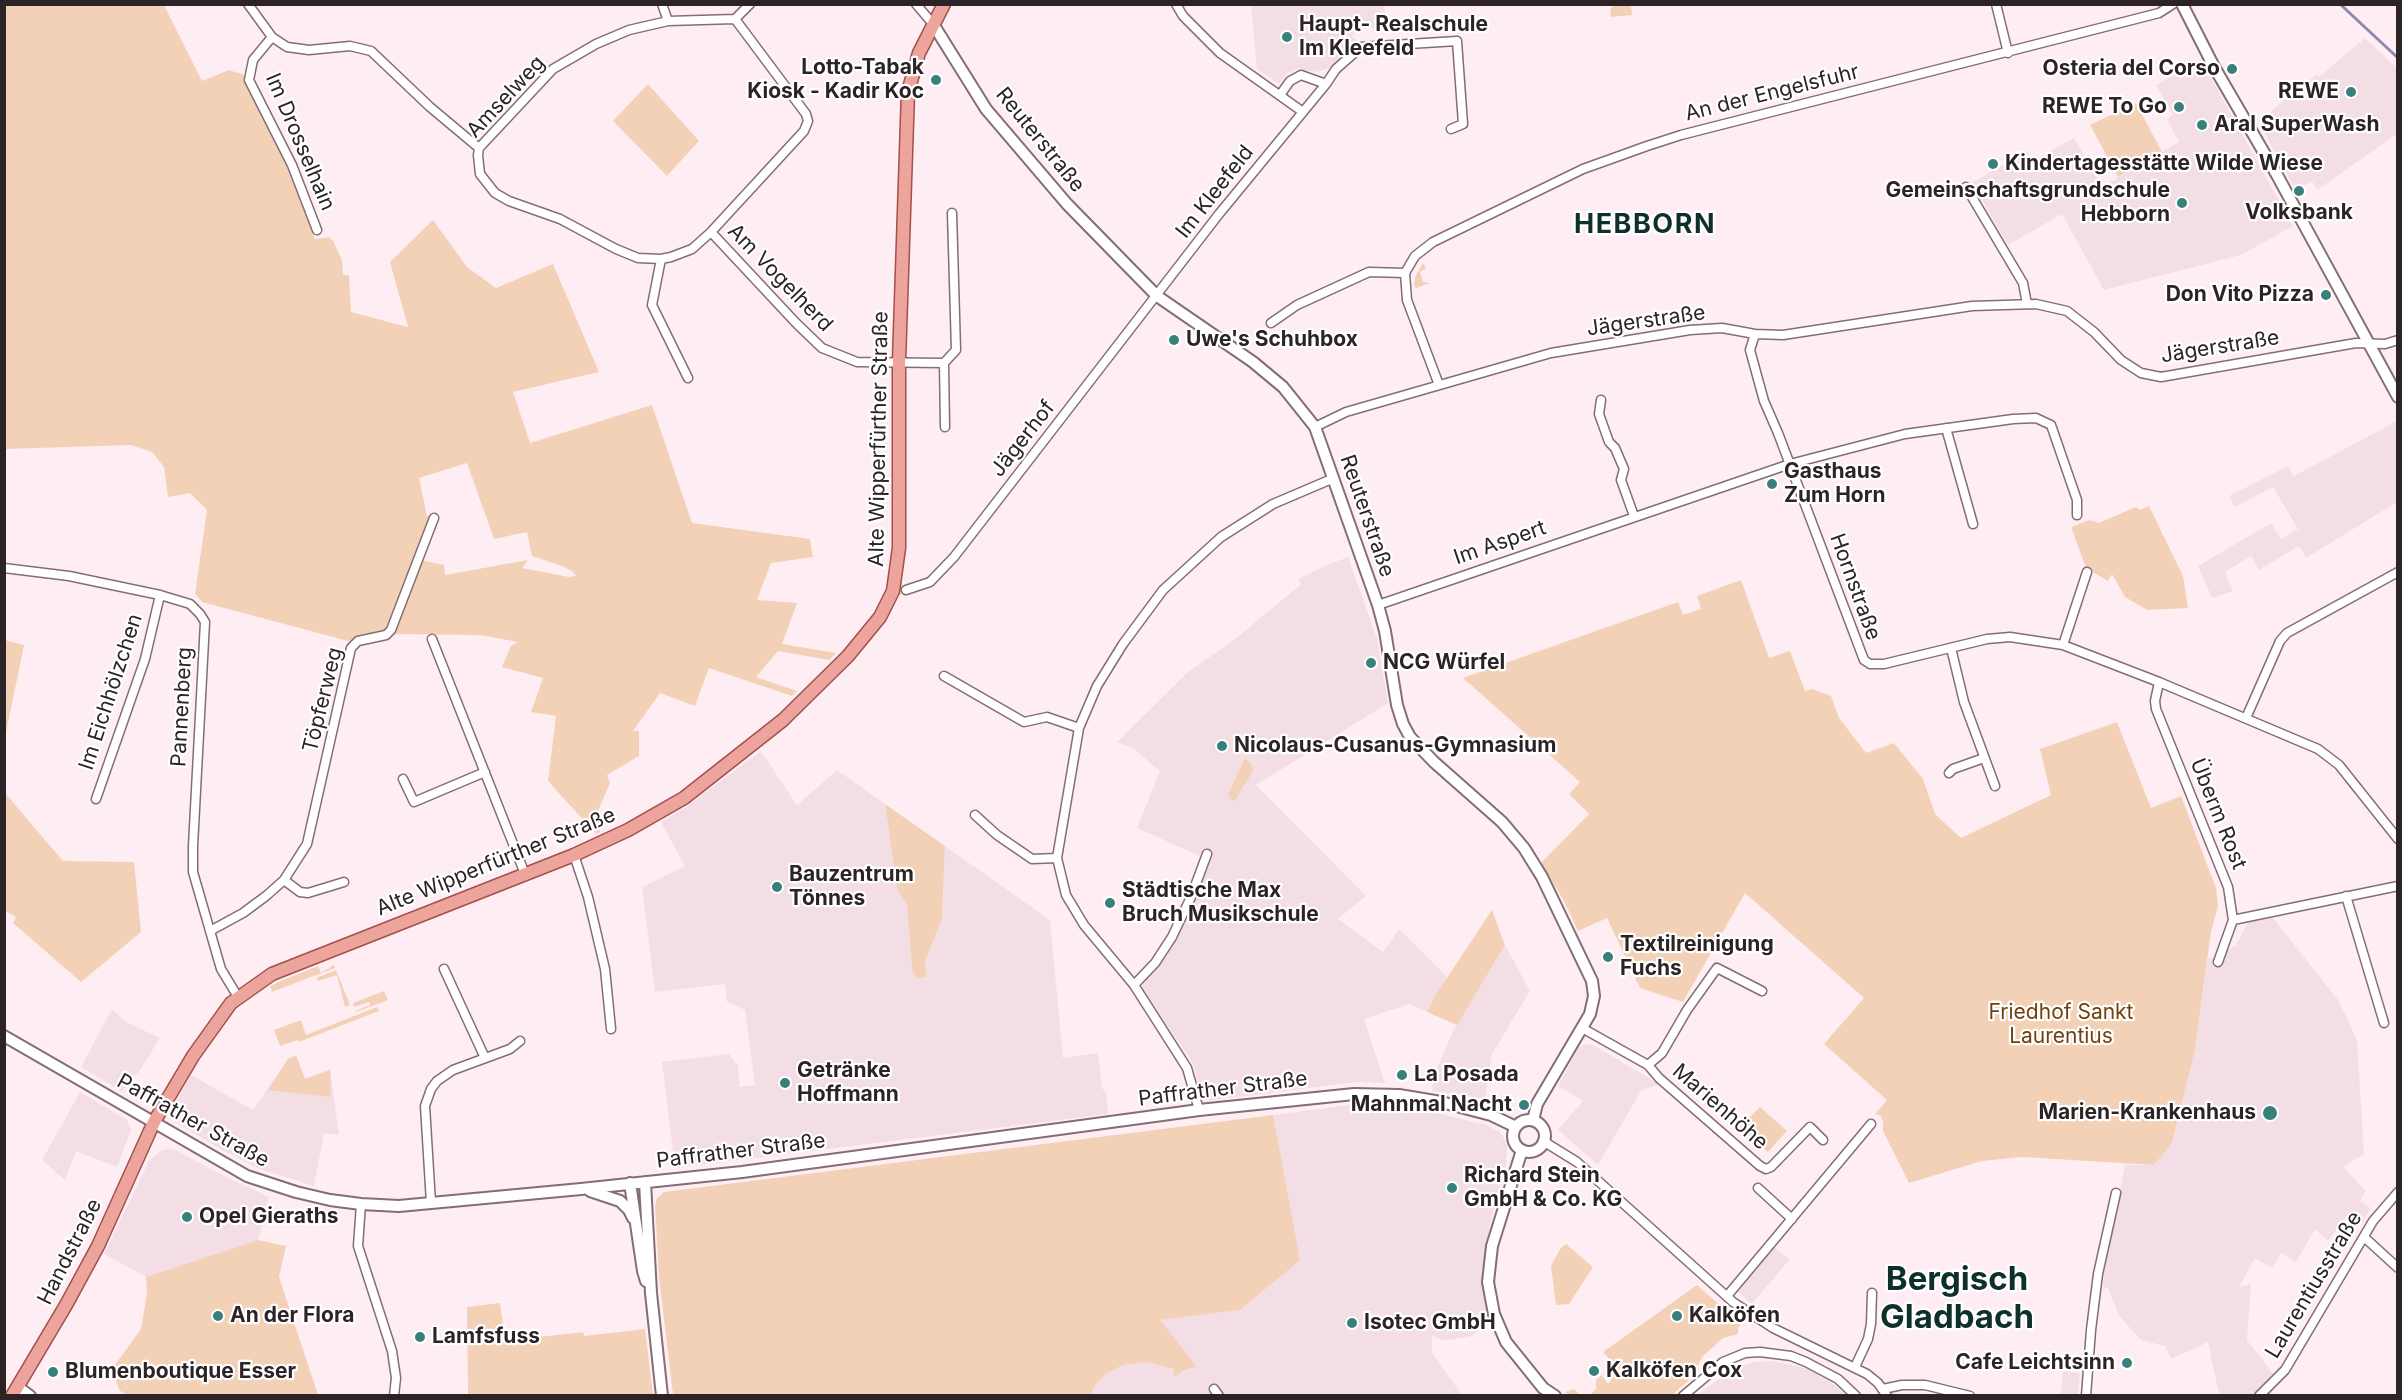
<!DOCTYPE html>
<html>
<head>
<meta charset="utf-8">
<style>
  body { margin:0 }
  #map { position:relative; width:2402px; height:1400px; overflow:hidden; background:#feeef4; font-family:Inter,sans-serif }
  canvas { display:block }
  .frame { position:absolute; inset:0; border:6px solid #2c2326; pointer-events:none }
</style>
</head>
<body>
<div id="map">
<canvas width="2402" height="1400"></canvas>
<div class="frame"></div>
</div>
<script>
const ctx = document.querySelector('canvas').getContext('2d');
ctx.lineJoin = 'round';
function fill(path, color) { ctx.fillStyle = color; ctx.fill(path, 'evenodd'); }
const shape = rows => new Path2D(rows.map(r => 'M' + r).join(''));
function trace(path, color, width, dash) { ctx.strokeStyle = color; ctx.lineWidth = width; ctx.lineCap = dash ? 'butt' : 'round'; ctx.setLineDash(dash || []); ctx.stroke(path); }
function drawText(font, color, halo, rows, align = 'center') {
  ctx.font = font + ' Inter,sans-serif'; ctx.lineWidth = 4.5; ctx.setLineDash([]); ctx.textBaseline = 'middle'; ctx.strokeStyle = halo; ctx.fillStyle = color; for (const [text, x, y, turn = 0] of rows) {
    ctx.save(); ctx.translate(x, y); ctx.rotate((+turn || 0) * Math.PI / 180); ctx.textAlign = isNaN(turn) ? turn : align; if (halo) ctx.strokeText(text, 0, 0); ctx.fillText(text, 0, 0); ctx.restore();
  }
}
fill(shape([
  [1251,5,1384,5,1386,27,1358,29,1352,36,1358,41,1332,67,1317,72,1298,69,1287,73,1279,84,1257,69],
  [2365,38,2397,68,2397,134,2317,190,2312,181,2296,191,2264,132,2277,125,2270,112,2317,74,2319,77],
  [2201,60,2293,226,2241,255,2104,290,2062,214,2008,245,1972,183,2027,151,2033,161,2074,138,2102,187,2179,142,2167,119,2173,115,2156,85],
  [2397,421,2397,502,2306,558,2299,546,2259,570,2251,556,2225,572,2233,591,2212,598,2198,566,2271,523,2281,539,2298,529,2273,487,2235,507,2229,496,2288,466,2294,476],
  [1348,557,1377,639,1388,703,1256,785,1366,896,1338,919,1383,952,1399,929,1447,977,1427,1012,1410,1004,1364,1019,1385,1083,1356,1082,1206,1101,1200,1096,1196,1073,1191,1060,1143,990,1143,982,1165,958,1180,933,1213,856,1202,852,1200,856,1137,828,1160,771,1134,749,1117,742,1188,672,1235,639,1301,584,1298,579,1327,565],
  [761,751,797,805,837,770,885,804,897,889,907,905,912,969,926,977,925,961,942,919,945,846,1050,920,1063,1058,1098,1053,1102,1088,1106,1093,1108,1114,675,1168,662,1062,729,1054,738,1066,740,1087,755,1085,745,1010,727,1002,725,984,655,992,642,887,685,866,661,822,686,807],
  [2273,918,2339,1001,2357,1040,2364,1154,2343,1167,2366,1191,2360,1201,2371,1208,2362,1224,2347,1215,2328,1241,2315,1229,2296,1262,2281,1253,2272,1268,2255,1258,2239,1287,2251,1284,2247,1340,2274,1375,2255,1395,2222,1395,2218,1390,2208,1342,2171,1359,2165,1346,2141,1340,2119,1316,2108,1288,2103,1287,2104,1275,2125,1165,2154,1165,2172,1143,2195,1050,2208,958,2216,959,2236,945,2248,922],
  [1505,945,1530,991,1492,1054,1485,1099,1432,1091,1434,1076,1454,1029],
  [112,1009,126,1022,160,1038,139,1072,130,1078,122,1092,81,1067],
  [1585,1044,1593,1045,1659,1084,1641,1091,1598,1165,1558,1130,1583,1101,1558,1086,1579,1048],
  [296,1055,305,1079,330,1069,339,1135,324,1133,314,1186,257,1168,220,1149,174,1121,172,1117,173,1108,191,1075,253,1110,288,1059],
  [80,1092,127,1120,131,1130,117,1167,76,1151,65,1180,42,1160],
  [1381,1104,1424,1110,1487,1125,1501,1133,1507,1145,1506,1164,1489,1228,1484,1260,1484,1291,1489,1320,1481,1330,1471,1336,1443,1341,1432,1335,1432,1353,1462,1395,1091,1396,1095,1385,1106,1374,1123,1365,1146,1362,1175,1369,1196,1367,1159,1320,1240,1310,1299,1260,1273,1115,1349,1105],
  [170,1149,178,1151,214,1171,269,1197,258,1240,146,1277,104,1254,149,1161,162,1150],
  [1772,1246,1790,1259,1752,1304,1736,1290],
  [1772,1361,1805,1368,1827,1380,1847,1395,1698,1395,1733,1368,1754,1362],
  [2063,1371,2080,1373,2078,1395,2061,1395]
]), '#f3dee5');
fill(shape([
  [1615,4,1631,5,1632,15,1611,17,1610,10],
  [4,5,164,5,202,81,229,70,247,76,302,198,315,239,329,237,333,241,342,260,343,275,349,275,351,312,408,327,390,262,433,220,467,267,496,288,553,264,599,372,513,392,530,443,652,405,692,523,810,539,813,557,771,563,757,600,797,603,782,644,836,653,829,660,778,651,756,677,797,691,792,696,709,668,695,706,660,693,633,731,639,731,639,756,607,775,610,783,597,813,600,832,596,834,548,781,556,716,531,712,543,678,502,667,511,646,518,642,480,635,386,634,348,641,202,602,195,594,207,510,190,493,168,497,164,467,152,452,131,445,5,449],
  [467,463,494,539,527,532,532,556,562,566,572,571,576,576,569,577,522,568,528,560,445,575,444,565,420,560,436,514,427,516,419,478],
  [648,84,699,141,667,176,613,121],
  [2136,103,2162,152,2118,177,2090,125],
  [1423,263,1426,268,1420,272,1423,282,1430,283,1416,288,1414,286,1415,277],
  [2149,506,2183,576,2188,608,2147,610,2125,597,2112,574,2108,581,2086,568,2071,527,2090,520,2099,523,2136,507,2140,510],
  [1741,580,1769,658,1790,651,1805,691,1812,689,1831,696,1839,718,1866,753,1894,743,1923,779,1935,814,1961,838,2051,795,2040,749,2117,722,2151,808,2181,796,2216,888,2218,906,2211,932,2195,1050,2172,1143,2154,1165,2022,1157,1982,1161,1909,1183,1883,1131,1883,1121,1880,1115,1875,1114,1887,1100,1824,1044,1864,998,1745,893,1683,1002,1640,988,1607,918,1578,931,1564,901,1541,863,1589,814,1569,794,1580,782,1463,678,1678,602,1683,615,1701,609,1697,596],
  [5,640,24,645,5,738,4,640],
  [1245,758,1252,765,1253,771,1235,800,1232,801,1228,795],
  [5,793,63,861,134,862,141,932,81,982,13,923,16,917,5,911],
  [885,804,945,846,942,919,925,961,926,977,916,978,912,969,907,905,897,889],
  [1492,910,1505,945,1457,1025,1427,1012,1435,996],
  [334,965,335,968,272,992,270,986,283,980,318,966,321,973],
  [336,970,350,1005,345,1007,337,975,318,981,316,978],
  [384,991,388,1000,356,1012,355,1011,370,1005,369,1002,354,1007,353,1003],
  [377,1007,379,1011,299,1042,298,1040,280,1046,274,1030,301,1020,306,1035],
  [296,1056,305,1079,330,1070,331,1097,268,1090,288,1059],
  [1760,1107,1787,1131,1768,1152,1739,1128],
  [1273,1115,1300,1260,1240,1310,1160,1320,1197,1367,1186,1369,1176,1376,1173,1375,1174,1369,1146,1362,1123,1365,1106,1374,1095,1385,1091,1395,673,1395,659,1277,655,1205,657,1198,664,1192],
  [258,1240,286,1246,279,1277,318,1395,128,1396,119,1390,112,1369,141,1329,147,1293,146,1277],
  [1566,1244,1593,1267,1569,1304,1556,1305,1551,1266,1560,1249],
  [1697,1285,1741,1324,1738,1328,1738,1334,1723,1338,1703,1356,1688,1381,1672,1395,1570,1396,1565,1392,1574,1389,1579,1394,1590,1395,1596,1389,1596,1380,1602,1375,1607,1383,1611,1382,1610,1379,1617,1374,1619,1375,1620,1371,1603,1352],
  [500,1303,505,1341,583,1332,584,1336,645,1329,653,1395,468,1395,467,1307]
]), '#f3d1b6');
trace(shape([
  [2340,4,2398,58]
]), '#8e88b2', 3);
const street = shape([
  [248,4,272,37,287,47,309,50,350,46,371,51,430,107,479,148],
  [662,4,668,21],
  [750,4,735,19,806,114,808,121,804,131,711,232,796,323,822,348,857,362,944,363],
  [916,4,933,24],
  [1176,4,1183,16,1220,53,1303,112],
  [1996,4,2008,53],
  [272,37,253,60,249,80,292,165,317,230],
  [1280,95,1290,81,1301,75,1326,84,1336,69,1361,47,1457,41,1463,124,1451,129],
  [1966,187,2023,283,2027,304],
  [711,232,692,249,671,257,661,259,638,258,616,249,560,219,509,201,495,193,480,174,478,155,479,148,553,69,596,44,629,30,668,21,735,19],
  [661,259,652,305,688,378],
  [1405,273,1407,300,1439,385],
  [1271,323,1297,305,1369,272,1405,273,1415,256,1433,242,1583,169,1647,146,1681,135,2159,13,2173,4],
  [1755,334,1750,350,1764,401,1778,433,1864,660,1870,664,1884,664,1987,639,2010,637,2063,645,2159,682,2318,749,2339,765,2398,839],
  [1601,400,1599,414,1609,442,1615,448,1624,469,1621,480,1634,516],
  [945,427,944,363,956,350,952,213],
  [1315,427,1346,412,1551,353,1690,330,1722,328,1755,334,1783,335,1972,306,2036,304,2067,311,2094,332,2121,360,2141,373,2161,377,2356,343,2385,344,2398,340],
  [1946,428,1973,524],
  [4,568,69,576,160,595,190,604,200,614,205,622,193,846,193,872,221,969,238,997],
  [906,590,930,582,954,557,1219,214,1326,84],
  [1378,605,1790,464,1905,434,2013,419,2036,418,2051,425,2077,500,2077,515],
  [432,639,525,874],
  [2063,645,2087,572],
  [1951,648,1964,702,1995,786],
  [944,676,1024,722,1047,717,1079,728],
  [2159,682,2155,701,2156,709,2228,887,2233,920,2218,962],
  [2246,718,2280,641,2287,633,2398,572],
  [1949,773,1953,769,1984,758],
  [403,779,414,802,485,772],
  [96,799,145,659,160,595],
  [975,815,997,835,1032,859,1057,858],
  [574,855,588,897,605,969,611,1029],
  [284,880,300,892,308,893,344,882],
  [2346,896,2384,1023],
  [2233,920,2398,886],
  [210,931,243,913,266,896,284,880,307,844,351,648,358,641,386,635,391,630,434,518],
  [444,969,485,1058],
  [1134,985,1155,963,1172,937,1191,897,1207,854],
  [1582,1028,1648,1065,1662,1053,1687,1010,1717,968,1762,991],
  [1648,1065,1659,1078,1760,1166,1766,1169,1771,1167,1810,1127,1823,1140],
  [1199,1110,1187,1068,1134,985,1084,925,1066,895,1057,858,1079,728,1097,686,1123,644,1163,590,1221,537,1273,504,1334,478],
  [1543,1141,1577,1162,1733,1302,1773,1328,1867,1374,1878,1383,1887,1396],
  [1758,1188,1792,1219],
  [431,1203,425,1106,431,1089,437,1081,453,1070,510,1049,520,1041],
  [361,1204,358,1246,392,1351,396,1378,394,1396],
  [2364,1237,2398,1268],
  [1727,1296,1871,1124],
  [1855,1367,1868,1339,1871,1324,1872,1293],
  [1214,1389,1219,1396],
  [1883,1389,1902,1385,1925,1385,1970,1396],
  [1683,1396,1723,1362,1745,1353,1760,1352,1791,1356,1806,1362,1838,1379,1856,1396],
  [2086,1396,2091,1330,2098,1274,2116,1193],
  [2259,1396,2285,1370,2373,1221,2398,1192]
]);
const secondary = shape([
  [2182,4,2213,65,2277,175,2398,397],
  [933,24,986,109,1067,204,1157,296,1253,362,1283,387,1315,427,1378,605,1385,631,1397,705,1403,724,1410,737,1434,762,1502,822,1524,848,1542,877,1592,981,1594,996,1590,1014,1537,1104,1533,1120],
  [4,1036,247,1176,296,1192,330,1200,361,1204,399,1206,581,1189,742,1172,1199,1110,1354,1094,1399,1095,1441,1102,1491,1115,1516,1127],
  '1513 1136a16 16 0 1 1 32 0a16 16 0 1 1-32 0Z',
  [1522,1150,1492,1246,1488,1282,1494,1314,1506,1342,1543,1388,1555,1396],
  [645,1182,651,1293,662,1396],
  [630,1183,643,1271,646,1281],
  [590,1191,620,1201,629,1210,633,1218],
  [18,1387,30,1396]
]);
const primary = shape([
  [12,1396,66,1305,98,1246,154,1122,193,1056,231,1003,272,974,574,855,628,830,684,798,783,720,848,656,880,617,893,591,899,548,899,361,908,92,919,53,944,4]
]);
trace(street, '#846d75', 11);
trace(secondary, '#846d75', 14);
trace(primary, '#a25049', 15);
trace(street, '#fff', 8);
trace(secondary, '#fff', 10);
trace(primary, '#eda49d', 12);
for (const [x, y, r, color] of [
  [1287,37,6,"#39807a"],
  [2232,69,6,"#39807a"],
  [936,80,6,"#39807a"],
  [2351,92,6,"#39807a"],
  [2179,107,6,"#39807a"],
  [2202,125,6,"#39807a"],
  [1993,164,6,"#39807a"],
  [2299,191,6,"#39807a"],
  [2182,203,6,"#39807a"],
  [2326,295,6,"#39807a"],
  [1174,340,6,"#39807a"],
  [1772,484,6,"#39807a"],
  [1371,663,6,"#39807a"],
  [1222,746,6,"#39807a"],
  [777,887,6,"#39807a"],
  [1110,903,6,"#39807a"],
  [1608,957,6,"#39807a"],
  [1402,1075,6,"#39807a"],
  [785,1083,6,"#39807a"],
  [1524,1105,6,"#39807a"],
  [2270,1113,8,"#39807a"],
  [1452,1188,6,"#39807a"],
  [187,1217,6,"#39807a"],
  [218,1316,6,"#39807a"],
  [1677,1316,6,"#39807a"],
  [1352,1323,6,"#39807a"],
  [420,1337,6,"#39807a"],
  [2127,1363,6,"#39807a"],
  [1594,1371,6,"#39807a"],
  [53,1372,6,"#39807a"]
]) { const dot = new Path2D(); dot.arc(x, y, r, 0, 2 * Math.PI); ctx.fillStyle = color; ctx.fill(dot); trace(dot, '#fff', 2); }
drawText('bold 21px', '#2c2326', '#fff', [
  ["Haupt- Realschule",1299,25],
  ["Im Kleefeld",1299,49],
  ["Lotto-Tabak",924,68,"right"],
  ["Kiosk - Kadir Koc",924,92,"right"],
  ["Osteria del Corso",2220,69,"right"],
  ["REWE",2339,92,"right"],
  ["REWE To Go",2167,107,"right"],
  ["Aral SuperWash",2214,125],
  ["Kindertagesstätte Wilde Wiese",2005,164],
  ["Gemeinschaftsgrundschule",2170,191,"right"],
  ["Hebborn",2170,215,"right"],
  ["Volksbank",2299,213,"center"],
  ["Don Vito Pizza",2314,295,"right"],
  ["Uwe's Schuhbox",1186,340],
  ["Gasthaus",1784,472],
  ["Zum Horn",1784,496],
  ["NCG Würfel",1383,663],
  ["Nicolaus-Cusanus-Gymnasium",1234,746],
  ["Bauzentrum",789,875],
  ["Tönnes",789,899],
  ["Städtische Max",1122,891],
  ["Bruch Musikschule",1122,915],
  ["Textilreinigung",1620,945],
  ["Fuchs",1620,969],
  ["Getränke",797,1071],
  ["Hoffmann",797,1095],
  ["La Posada",1414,1075],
  ["Mahnmal Nacht",1512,1105,"right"],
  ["Marien-Krankenhaus",2256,1113,"right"],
  ["Richard Stein",1464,1176],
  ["GmbH & Co. KG",1464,1200],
  ["Opel Gieraths",199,1217],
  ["An der Flora",230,1316],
  ["Kalköfen",1689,1316],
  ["Isotec GmbH",1364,1323],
  ["Lamfsfuss",432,1337],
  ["Cafe Leichtsinn",2115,1363,"right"],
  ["Kalköfen Cox",1606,1371],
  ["Blumenboutique Esser",65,1372]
], 'left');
drawText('21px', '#2c2326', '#fff', [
  ["An der Engelsfuhr",1772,93,-14],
  ["Amselweg",506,97,-47],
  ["Reuterstraße",1040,140,51],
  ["Im Drosselhain",300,142,67],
  ["Im Kleefeld",1215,192,-52],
  ["Am Vogelherd",780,278,46],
  ["Jägerstraße",1646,321,-8],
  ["Jägerstraße",2220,347,-9],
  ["Alte Wipperfürther Straße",879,439,-89],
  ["Jägerhof",1023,439,-52],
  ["Reuterstraße",1367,516,71],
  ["Im Aspert",1500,543,-19],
  ["Hornstraße",1855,587,70],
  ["Im Eichhölzchen",111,692,-72],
  ["Töpferweg",323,700,-76],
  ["Pannenberg",182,707,-87],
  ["Überm Rost",2218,814,68],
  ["Alte Wipperfürther Straße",496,862,-22],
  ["Paffrather Straße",1223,1089,-7],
  ["Marienhöhe",1720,1107,41],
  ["Paffrather Straße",193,1121,29],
  ["Paffrather Straße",741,1151,-7],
  ["Handstraße",70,1252,-63],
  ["Laurentiusstraße",2314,1285,-59]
]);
drawText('21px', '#70410f', '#fff', [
  ["Friedhof Sankt",2061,1013],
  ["Laurentius",2061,1037]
]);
ctx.letterSpacing = '1.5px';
drawText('bold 27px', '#0d302d', '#fff', [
  ["HEBBORN",1645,225]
]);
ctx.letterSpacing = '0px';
drawText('bold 33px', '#0d302d', '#fff', [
  ["Bergisch",1957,1280],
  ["Gladbach",1957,1318]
]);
</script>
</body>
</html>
